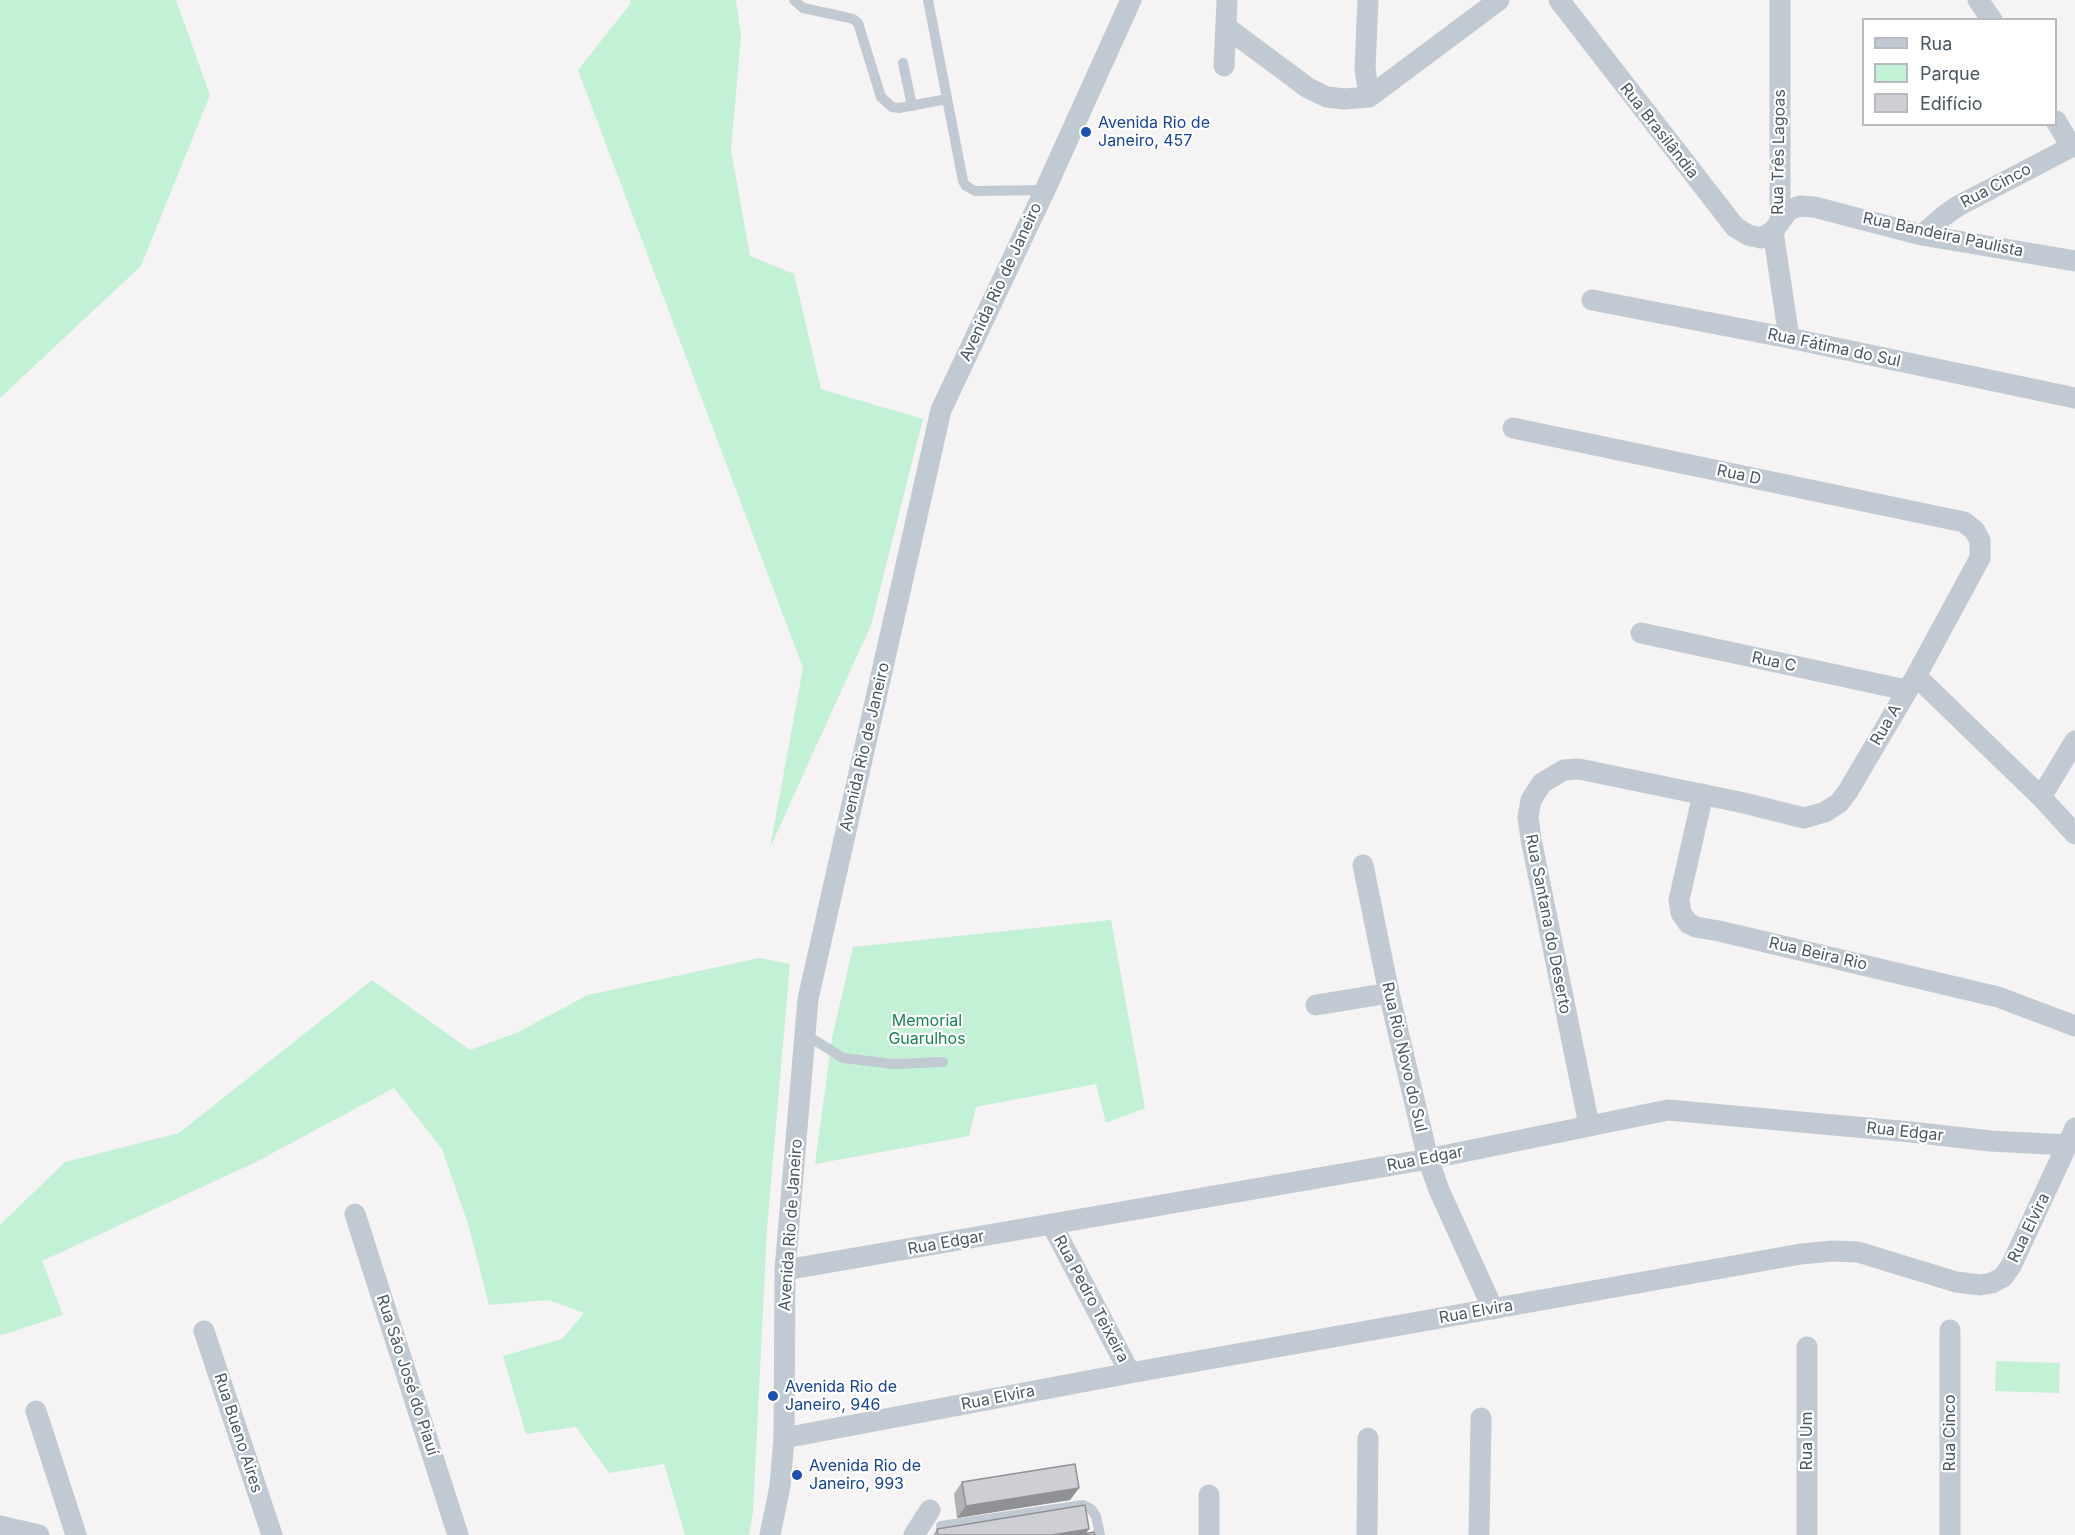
<!DOCTYPE html>
<html>
<head>
<meta charset="utf-8">
<style>
  body { margin:0 }
  #map { position:relative; width:2075px; height:1535px; overflow:hidden; background:#f5f3f3; font-family:Inter,sans-serif }
  canvas { display:block }
  .legend { position:absolute; left:1862px; top:18px; width:195px; height:108px; box-sizing:border-box; background:#fff; border:2px solid #b7bbc0; margin:0; padding:8px 10px; list-style:none; font-size:18px; color:#4a5661 }
  .legend li { display:flex; align-items:center; gap:12px; height:30px }
  .legend b { width:30px; border:2px solid #b7bbc0 }
</style>
</head>
<body>
<div id="map">
<canvas width="2075" height="1535"></canvas>
<ul class="legend">
<li><b style="height:8px;background:#c1cad2"></b>Rua</li>
<li><b style="height:16px;background:#c3f1d5"></b>Parque</li>
<li><b style="height:16px;background:#cdcfd5"></b>Edifício</li>
</ul>
</div>
<script>
const ctx = document.querySelector('canvas').getContext('2d');
ctx.lineJoin = 'round';
function fill(path, color) { ctx.fillStyle = color; ctx.fill(path, 'evenodd'); }
const shape = rows => new Path2D(rows.map(r => 'M' + r).join(''));
function trace(path, color, width, dash) { ctx.strokeStyle = color; ctx.lineWidth = width; ctx.lineCap = dash ? 'butt' : 'round'; ctx.setLineDash(dash || []); ctx.stroke(path); }
function drawText(font, color, halo, rows, align = 'center') {
  ctx.font = font + ' Inter,sans-serif'; ctx.lineWidth = 4.5; ctx.setLineDash([]); ctx.textBaseline = 'middle'; ctx.strokeStyle = halo; ctx.fillStyle = color; for (const [text, x, y, turn = 0] of rows) {
    ctx.save(); ctx.translate(x, y); ctx.rotate((+turn || 0) * Math.PI / 180); ctx.textAlign = isNaN(turn) ? turn : align; if (halo) ctx.strokeText(text, 0, 0); ctx.fillText(text, 0, 0); ctx.restore();
  }
}
fill(shape([
  [0,0,176,0,210,95,141,266,0,398],
  [630,0,736,0,741,36,731,150,750,256,794,274,821,389,923,419,871,625,770,848,803,668,578,70,631,3],
  [1111,920,1145,1108,1106,1123,1096,1084,976,1107,969,1136,815,1164,832,1038,853,947],
  [759,958,790,964,767,1228,753,1512,749,1535,685,1535,664,1464,609,1473,576,1427,526,1434,503,1356,562,1339,584,1313,549,1300,489,1305,468,1224,442,1149,394,1088,254,1163,42,1261,63,1315,2,1335,0,1334,0,1225,65,1162,179,1133,372,980,470,1050,516,1033,588,995],
  [1996,1361,2060,1363,2059,1393,1995,1391]
]), '#c3f1d5');
trace(shape([
  [794,0,803,8,845,17,853,19,858,23,881,97,892,107,899,108,947,99],
  [928,0,963,181,966,186,975,191,1045,190],
  [903,63,912,106],
  [805,1034,843,1058,894,1064,943,1062],
  [941,1526,1083,1505,1091,1509,1096,1516,1100,1535]
]), '#c1cad2', 10);
trace(shape([
  [1368,0,1365,68,1369,97],
  [1559,0,1735,227,1748,235,1761,238,1773,231],
  [1780,0,1780,220],
  [1978,0,1992,20],
  [1226,27,1308,88,1327,97,1344,99,1369,97,1499,0],
  [1224,66,1227,0],
  [2056,121,2071,146],
  [1922,235,1945,215,1958,206,2075,145],
  [1592,300,1789,338,2075,398],
  [1789,338,1773,231,1789,210,1800,206,1814,207,1922,235,2075,261],
  [1513,428,1964,522,1975,531,1980,541,1980,558,1916,676,1848,791,1839,803,1825,812,1804,818,1744,803,1579,769,1564,770,1542,783,1531,800,1528,817,1531,839,1589,1125],
  [1641,633,1906,690],
  [1916,676,2041,797,2075,834],
  [1703,794,1679,900,1681,913,1688,923,1696,927,1719,931,1998,997,2075,1026],
  [2041,797,2075,741],
  [1363,865,1389,993,1428,1159,1439,1190,1493,1309],
  [1316,1005,1389,993],
  [355,1214,458,1535],
  [1052,1225,1130,1373],
  [785,1270,1428,1159,1668,1110,1911,1132,1990,1141,2068,1145],
  [204,1331,272,1535],
  [1807,1347,1807,1535],
  [36,1411,76,1535],
  [784,1438,1130,1373,1801,1254,1833,1251,1858,1252,1956,1282,1980,1285,1992,1283,2003,1277,2011,1266,2075,1128],
  [0,1526,39,1535],
  [770,1535,780,1486,784,1438,785,1270,808,999,941,410,1045,190,1131,0],
  [914,1535,930,1510],
  [1209,1535,1209,1495],
  [1367,1535,1368,1438],
  [1479,1535,1481,1418],
  [1950,1535,1950,1330]
]), '#c1cad2', 21);
fill(shape([
  [962,1482,1079,1488,1070,1500,957,1518,954,1494],
  [937,1529,1086,1533,1095,1535,933,1535]
]), '#b0b2b7');
fill(shape([
  [1079,1488,1070,1500,957,1518,966,1506],
  [1089,1529,1085,1535,1052,1535]
]), '#909195');
const building = shape([
  [1075,1464,1079,1488,966,1506,962,1482,1075,1464],
  [1085,1505,1089,1529,1052,1535,938,1535,937,1529,1085,1505],
  [1094,1532,1095,1535,1077,1535,1094,1532]
]);
fill(building, '#cdcfd5');
trace(building, '#909195', 1.5);
for (const [x, y, r, color] of [
  [1086,132,6,"#1a4fb4"],
  [773,1396,6,"#1a4fb4"],
  [797,1475,6,"#1a4fb4"]
]) { const dot = new Path2D(); dot.arc(x, y, r, 0, 2 * Math.PI); ctx.fillStyle = color; ctx.fill(dot); trace(dot, '#fff', 2); }
drawText('16px', '#164399', '#fff', [
  ["Avenida Rio de",1098,123],
  ["Janeiro, 457",1098,141],
  ["Avenida Rio de",785,1387],
  ["Janeiro, 946",785,1405],
  ["Avenida Rio de",809,1466],
  ["Janeiro, 993",809,1484]
], 'left');
drawText('16px', '#4a5661', '#fff', [
  ["Rua Brasilândia",1659,131,52],
  ["Rua Três Lagoas",1779,152,-89],
  ["Rua Cinco",1996,186,-28],
  ["Rua Bandeira Paulista",1943,235,12],
  ["Avenida Rio de Janeiro",1001,282,-65],
  ["Rua Fátima do Sul",1834,348,12],
  ["Rua D",1739,475,12],
  ["Rua C",1774,662,12],
  ["Rua A",1886,725,-60],
  ["Avenida Rio de Janeiro",865,747,-77],
  ["Rua Santana do Deserto",1548,924,79],
  ["Rua Beira Rio",1818,954,13],
  ["Rua Rio Novo do Sul",1404,1057,77],
  ["Rua Edgar",1905,1132,6],
  ["Rua Edgar",1425,1159,-11],
  ["Avenida Rio de Janeiro",791,1225,-86],
  ["Rua Elvira",2029,1228,-64],
  ["Rua Edgar",946,1243,-10],
  ["Rua Pedro Teixeira",1091,1299,62],
  ["Rua Elvira",1476,1312,-10],
  ["Rua São José do Piauí",407,1375,72],
  ["Rua Elvira",998,1398,-11],
  ["Rua Bueno Aires",238,1433,72],
  ["Rua Cinco",1950,1433,-90],
  ["Rua Um",1807,1441,-90]
]);
drawText('16px', '#17864f', '#fff', [
  ["Memorial",927,1021],
  ["Guarulhos",927,1039]
]);
</script>
</body>
</html>
